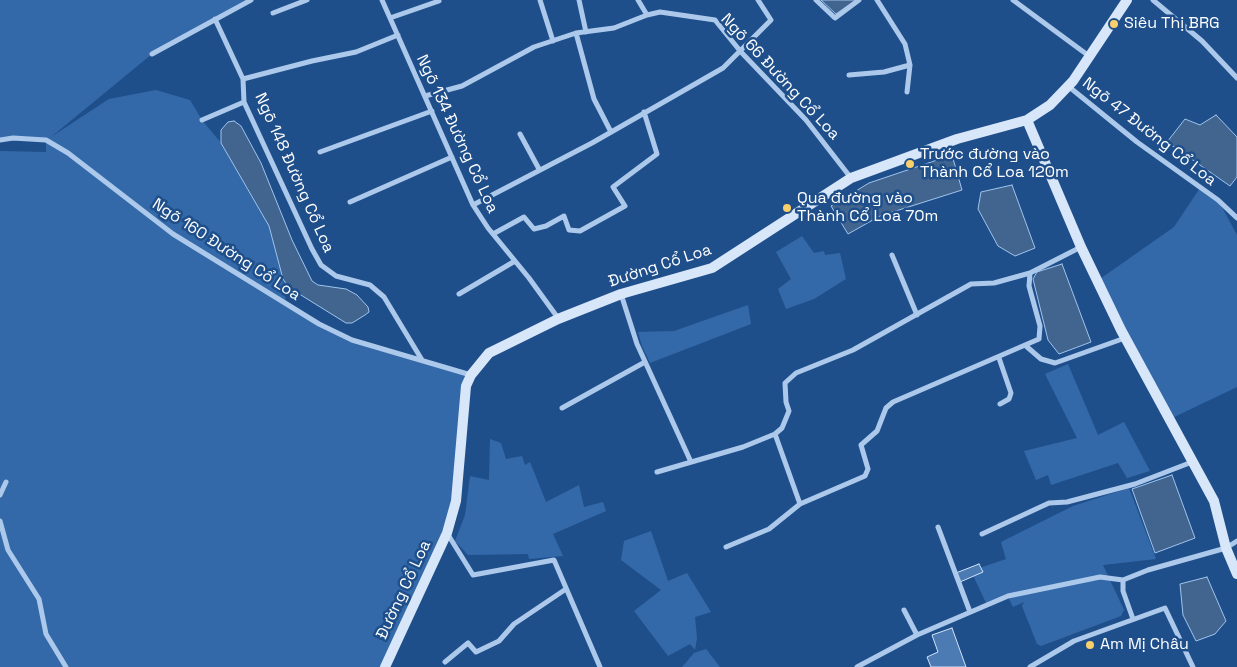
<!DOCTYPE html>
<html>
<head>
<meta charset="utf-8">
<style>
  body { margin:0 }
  canvas { display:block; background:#1f4f8b }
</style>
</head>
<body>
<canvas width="1237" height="667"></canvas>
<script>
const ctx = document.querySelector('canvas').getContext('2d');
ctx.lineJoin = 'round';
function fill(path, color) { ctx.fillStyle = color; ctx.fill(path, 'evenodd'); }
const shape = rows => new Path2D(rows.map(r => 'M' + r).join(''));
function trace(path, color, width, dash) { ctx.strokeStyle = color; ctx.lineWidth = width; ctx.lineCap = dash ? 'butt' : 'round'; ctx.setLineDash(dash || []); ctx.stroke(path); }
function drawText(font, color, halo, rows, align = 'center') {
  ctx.font = font + ' "Space Grotesk",sans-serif'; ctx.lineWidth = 5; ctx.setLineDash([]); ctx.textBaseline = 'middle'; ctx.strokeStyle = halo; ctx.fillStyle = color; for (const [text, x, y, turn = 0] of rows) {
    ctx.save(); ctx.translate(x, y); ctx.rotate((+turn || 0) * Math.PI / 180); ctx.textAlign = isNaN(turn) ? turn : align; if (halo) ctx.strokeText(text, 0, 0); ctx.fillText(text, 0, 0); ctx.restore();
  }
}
fill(shape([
  [0,0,245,0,152,54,51,137,109,99,156,90,190,100,202,120,221,143,269,226,283,279,286,304,352,340,471,375,456,501,385,667,0,667,0,151,46,152,46,141,0,140],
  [1200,188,1218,200,1237,235,1237,387,1170,419,1097,281,1174,227],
  [802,236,814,253,824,251,825,255,840,253,846,279,814,299,786,309,778,289,791,279,776,252],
  [748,305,751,324,650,363,642,346,638,332,674,331],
  [1068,364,1098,435,1124,422,1150,471,1127,478,1118,463,1051,485,1048,475,1036,480,1024,451,1077,438,1045,374],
  [490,439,501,443,506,459,522,456,525,465,530,462,546,502,579,485,584,507,603,502,606,511,553,534,563,556,529,559,528,554,468,555,455,541,465,515,470,476,489,480],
  [1129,488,1156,559,1103,565,1124,610,1121,616,1041,646,1037,644,1022,606,1024,602,1013,607,1008,597,987,605,971,571,1006,559,1001,542,1073,506],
  [651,531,668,581,687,573,711,612,695,617,697,638,695,650,690,644,668,656,634,611,661,590,621,560,624,541],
  [706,649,720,667,682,667,694,653]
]), '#3369a8');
const water = shape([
  [821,0,856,0,836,14,821,0],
  [1216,115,1237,137,1237,177,1230,186,1167,142,1185,119,1200,125,1216,115],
  [234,121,241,126,261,163,292,240,312,281,318,285,346,289,357,295,368,307,369,312,365,315,352,323,346,323,288,287,283,279,269,226,221,143,221,130,228,122,234,121],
  [952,155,962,190,880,216,848,234,831,206,869,183,952,155],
  [1012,185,1035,248,1015,256,998,246,978,209,981,192,1012,185],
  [1062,264,1091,342,1059,354,1048,340,1033,279,1037,272,1062,264],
  [1172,475,1195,538,1155,553,1132,489,1172,475],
  [1207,577,1226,621,1215,634,1196,641,1183,615,1180,584,1207,577]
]);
fill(water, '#426590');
trace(water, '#9fc4ed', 1);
const building = shape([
  [979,564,983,572,960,582,956,573,979,564],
  [952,628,966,667,931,667,927,657,938,652,932,635,952,628]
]);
fill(building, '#4c7bb4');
trace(building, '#d1e3f8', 1);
trace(shape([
  [382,0,473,205,488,228,529,278,558,318],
  [540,0,553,41],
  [579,0,586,32],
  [638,0,647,15],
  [816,0,835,18,859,0],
  [877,0,905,44,910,65,907,92],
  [1013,0,1089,56],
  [1153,0,1202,41,1237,78],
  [273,13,307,0],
  [390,18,439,1],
  [215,19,243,79,244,102,312,249,321,265,336,276,370,285,384,297,422,360],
  [576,33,594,99,611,132],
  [152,54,251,0],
  [849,75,884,72,910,65],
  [243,79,312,61,356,52,398,35],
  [1068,86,1137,142,1218,200,1237,218],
  [425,96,462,86,534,47,576,33,614,28,647,15,660,12,715,20,741,52,806,120,851,178],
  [202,120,244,102],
  [520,134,539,169],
  [0,140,13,138,46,140,68,153,173,234,319,324,352,340,471,375],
  [320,152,432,111],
  [350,202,452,157],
  [473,205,592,143,723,68,771,20,758,0],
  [493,234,524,217,534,229,546,226,564,216,569,230,580,231,625,206,613,187,657,154,644,112],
  [892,255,917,315],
  [459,294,515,261],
  [621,294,637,344,691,462],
  [1026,346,1041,359,1055,363,1125,338],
  [999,358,1011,393,1009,399,1000,404],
  [562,408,645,362],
  [775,434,800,504],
  [657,472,743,447,775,434,782,428,789,411,786,402,785,383,796,373,853,350,971,284,994,283,1030,273],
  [0,495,6,482],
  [0,521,8,550,39,599,46,634,66,667],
  [938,527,970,612],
  [447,533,473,575,554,560,600,667],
  [982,534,1049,503,1067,502,1135,484,1192,462],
  [726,547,769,529,800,504,865,476,868,469,861,445,877,431,886,408,893,402,1039,339,1040,326,1029,286,1030,273,1081,247],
  [1123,580,1123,591,1133,619],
  [904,610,917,635],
  [445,662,468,643,476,652,499,641,514,624,566,589],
  [857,667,917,635,1008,596,1100,577,1123,580,1148,570,1226,548,1237,541],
  [1030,667,1074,641,1165,608,1193,667]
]), '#acc9eb', 5);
trace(shape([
  [1027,120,1081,247,1121,330,1214,501,1226,548,1237,574],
  [385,667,447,533,456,501,466,386,471,375,489,353,558,319,621,294,712,268,851,178,957,139,1027,120,1050,105,1073,81,1127,0]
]), '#d7e6f9', 10);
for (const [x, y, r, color] of [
  [1114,24,5,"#f9cf6c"],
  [910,164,5,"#f9cf6c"],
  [787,208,5,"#f9cf6c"],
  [1090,645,5,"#f9cf6c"]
]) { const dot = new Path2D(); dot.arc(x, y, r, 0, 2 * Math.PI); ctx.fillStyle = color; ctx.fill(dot); trace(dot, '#1f4f8b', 2); }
drawText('16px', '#fff', '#1f4f8b', [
  ["Siêu Thị BRG",1124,24],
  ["Trước đường vào",920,155],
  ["Thành Cổ Loa 120m",920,173],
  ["Qua đường vào",797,199],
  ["Thành Cổ Loa 70m",797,217],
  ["Am Mị Châu",1100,645]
], 'left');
drawText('16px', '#fff', '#1f4f8b', [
  ["Ngõ 66 Đường Cổ Loa",780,77,47],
  ["Ngõ 47 Đường Cổ Loa",1149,132,38],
  ["Ngõ 134 Đường Cổ Loa",457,134,65],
  ["Ngõ 148 Đường Cổ Loa",294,173,66],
  ["Ngõ 160 Đường Cổ Loa",226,250,33],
  ["Đường Cổ Loa",660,266,-18],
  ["Đường Cổ Loa",404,590,-65]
]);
</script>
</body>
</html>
